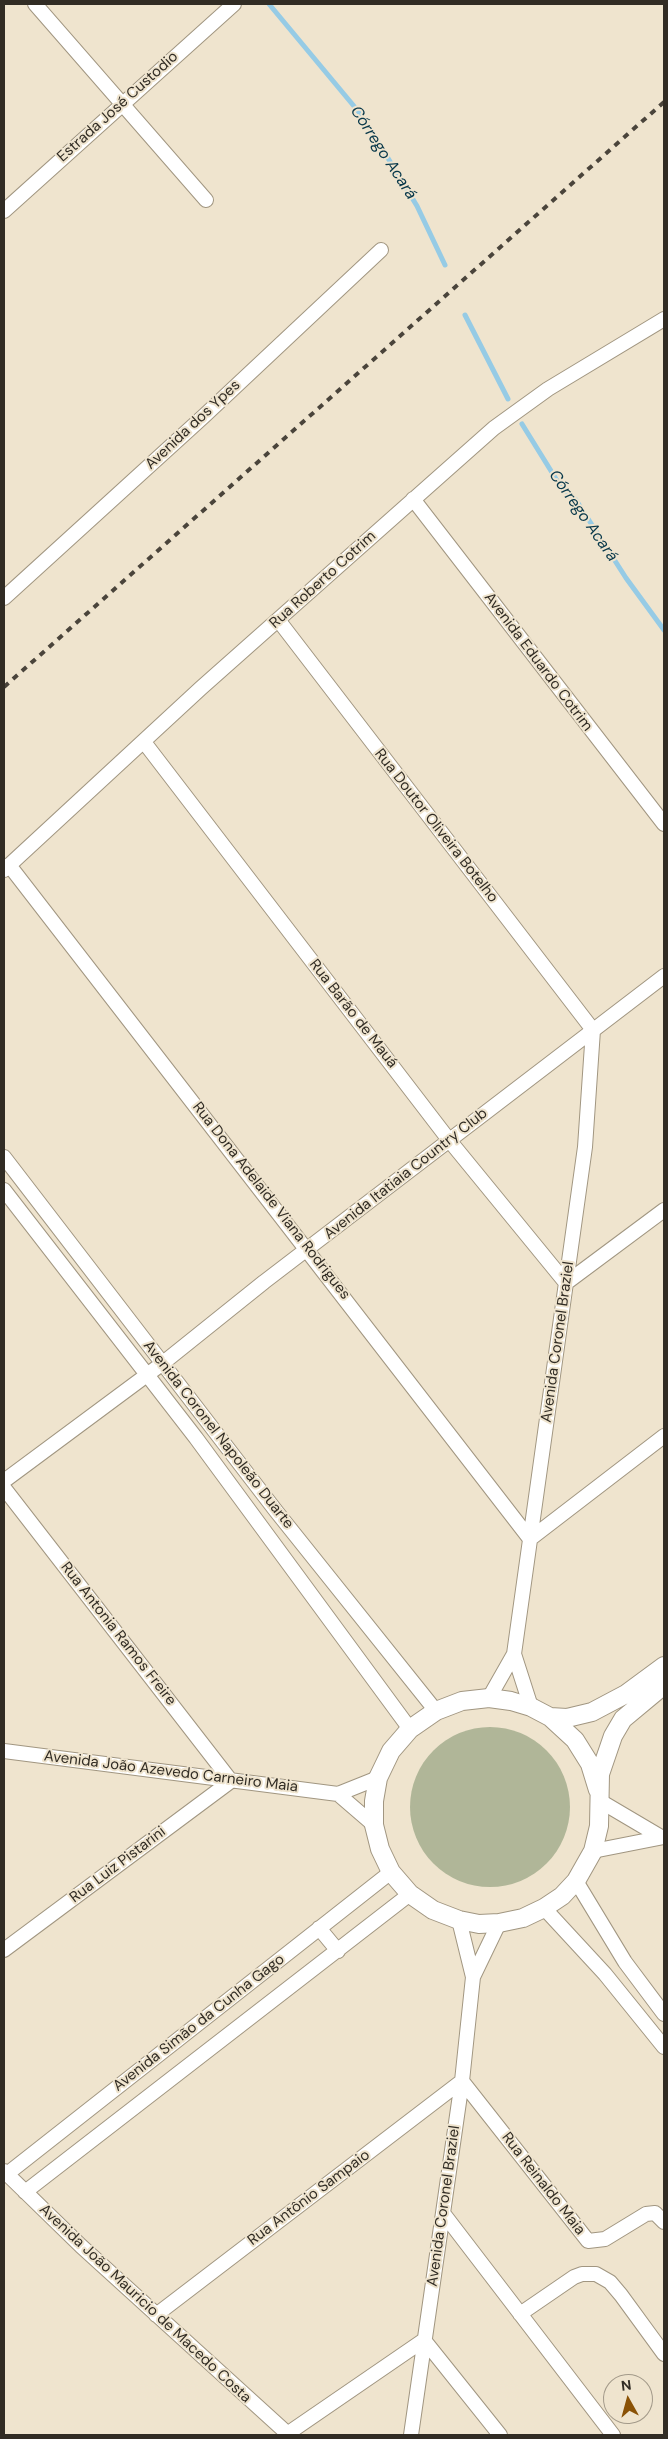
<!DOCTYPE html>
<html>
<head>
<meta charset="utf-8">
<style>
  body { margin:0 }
  #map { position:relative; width:668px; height:2439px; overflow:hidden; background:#efe4ce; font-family:"DM Sans",sans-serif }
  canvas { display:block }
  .frame { position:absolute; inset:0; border:5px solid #312c24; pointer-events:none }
  .north { position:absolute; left:603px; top:2374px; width:50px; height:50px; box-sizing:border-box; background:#efe4ce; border:1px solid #a39a8a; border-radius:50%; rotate:353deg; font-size:14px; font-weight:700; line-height:20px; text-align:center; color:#312c24 }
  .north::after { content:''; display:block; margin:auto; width:18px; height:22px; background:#8a5206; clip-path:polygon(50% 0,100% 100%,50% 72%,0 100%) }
</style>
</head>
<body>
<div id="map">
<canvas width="668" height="2439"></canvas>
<div class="frame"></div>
<div class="north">N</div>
</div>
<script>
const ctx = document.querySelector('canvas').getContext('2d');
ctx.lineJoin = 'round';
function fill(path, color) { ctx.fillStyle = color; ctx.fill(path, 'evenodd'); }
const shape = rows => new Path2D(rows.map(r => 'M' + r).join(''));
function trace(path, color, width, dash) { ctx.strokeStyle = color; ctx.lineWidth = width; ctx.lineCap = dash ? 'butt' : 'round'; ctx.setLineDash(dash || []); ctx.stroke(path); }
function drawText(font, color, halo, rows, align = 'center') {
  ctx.font = font + ' "DM Sans",sans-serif'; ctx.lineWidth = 4; ctx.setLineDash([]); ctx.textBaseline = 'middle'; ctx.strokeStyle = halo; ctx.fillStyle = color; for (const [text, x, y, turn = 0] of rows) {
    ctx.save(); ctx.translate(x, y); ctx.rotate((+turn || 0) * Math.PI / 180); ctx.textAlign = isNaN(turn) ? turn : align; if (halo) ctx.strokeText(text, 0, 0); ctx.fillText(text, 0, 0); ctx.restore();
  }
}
fill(shape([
  '410 1807a80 80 0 1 1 160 0a80 80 0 1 1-160 0Z'
]), '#b0b698');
trace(shape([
  [269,4,363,117,417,206,445,265],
  [465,315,508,399],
  [522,424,561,487,576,500,626,578,664,630]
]), '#96cbe5', 5);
const minor = shape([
  [35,4,206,200],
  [4,211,234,4],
  [413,499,664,824],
  [4,598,204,416,381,250],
  [279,621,593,1030,585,1147,514,1654,489,1698],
  [144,742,449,1140,566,1283,664,1210],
  [9,865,530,1539,664,1436],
  [4,870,201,688,494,428,548,389,664,319],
  [4,1157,276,1511,436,1711],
  [4,1190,196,1438,410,1729],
  [4,1481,163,1363,264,1282,664,976],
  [4,1488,231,1781,4,1950],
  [514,1654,531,1707],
  [4,1751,338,1794,378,1778],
  [338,1794,374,1825],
  [600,1801,661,1837],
  [593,1851,664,1837],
  [576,1881,625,1962,664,2014],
  [544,1908,605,1974,664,2047],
  [319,1928,338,1951],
  [473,1977,499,1923],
  [4,2171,81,2246,289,2435],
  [7,2174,391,1872],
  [25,2192,410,1894],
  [443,2213,613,2435],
  [520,2314,574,2277,582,2274,596,2274,610,2282,621,2295,664,2354],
  [156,2315,462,2081,588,2241,605,2239,646,2214,655,2213,664,2222],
  [287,2434,424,2340,500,2435],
  [411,2435,462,2081,473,1977,459,1920]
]);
const tertiary = shape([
  [550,1717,567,1718,592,1712,626,1694,664,1666],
  [598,1790,590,1764,575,1740,550,1717,531,1707,511,1701,489,1698,462,1701,436,1711,410,1729,391,1751,378,1778,374,1801,374,1825,380,1849,391,1872,410,1894,433,1910,459,1920,479,1924,499,1923,523,1918,544,1908,562,1896,576,1881,593,1851,599,1826,600,1774,613,1736,623,1719,664,1685]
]);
trace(minor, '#a19681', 16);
trace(tertiary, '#a19681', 20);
trace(minor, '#fff', 14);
trace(tertiary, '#fff', 18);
trace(shape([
  [4,687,664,102]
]), '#4a443b', 4, [6, 6]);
drawText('15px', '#312c24', '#efe4ce', [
  ["Estrada José Custodio",118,107,-42],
  ["Avenida dos Ypes",193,425,-43],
  ["Rua Roberto Cotrim",323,580,-42],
  ["Avenida Eduardo Cotrim",538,662,53],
  ["Rua Doutor Oliveira Botelho",436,826,52],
  ["Rua Barão de Mauá",353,1014,52],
  ["Avenida Itatiaia Country Club",406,1174,-38],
  ["Rua Dona Adelaide Viana Rodrigues",271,1201,52],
  ["Avenida Coronel Braziel",558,1342,-82],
  ["Avenida Coronel Napoleão Duarte",218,1435,52],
  ["Rua Antonia Ramos Freire",118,1634,52],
  ["Avenida João Azevedo Carneiro Maia",171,1772,7],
  ["Rua Luiz Pistarini",118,1865,-37],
  ["Avenida Simão da Cunha Gago",199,2023,-38],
  ["Rua Reinaldo Maia",543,2184,52],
  ["Rua Antônio Sampaio",309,2198,-37],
  ["Avenida Coronel Braziel",444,2206,-82],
  ["Avenida João Mauricio de Macedo Costa",145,2304,43]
]);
drawText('italic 16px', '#073749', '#efe4ce', [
  ["Córrego Acará",383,153,57],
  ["Córrego Acará",583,516,55]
]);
</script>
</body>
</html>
